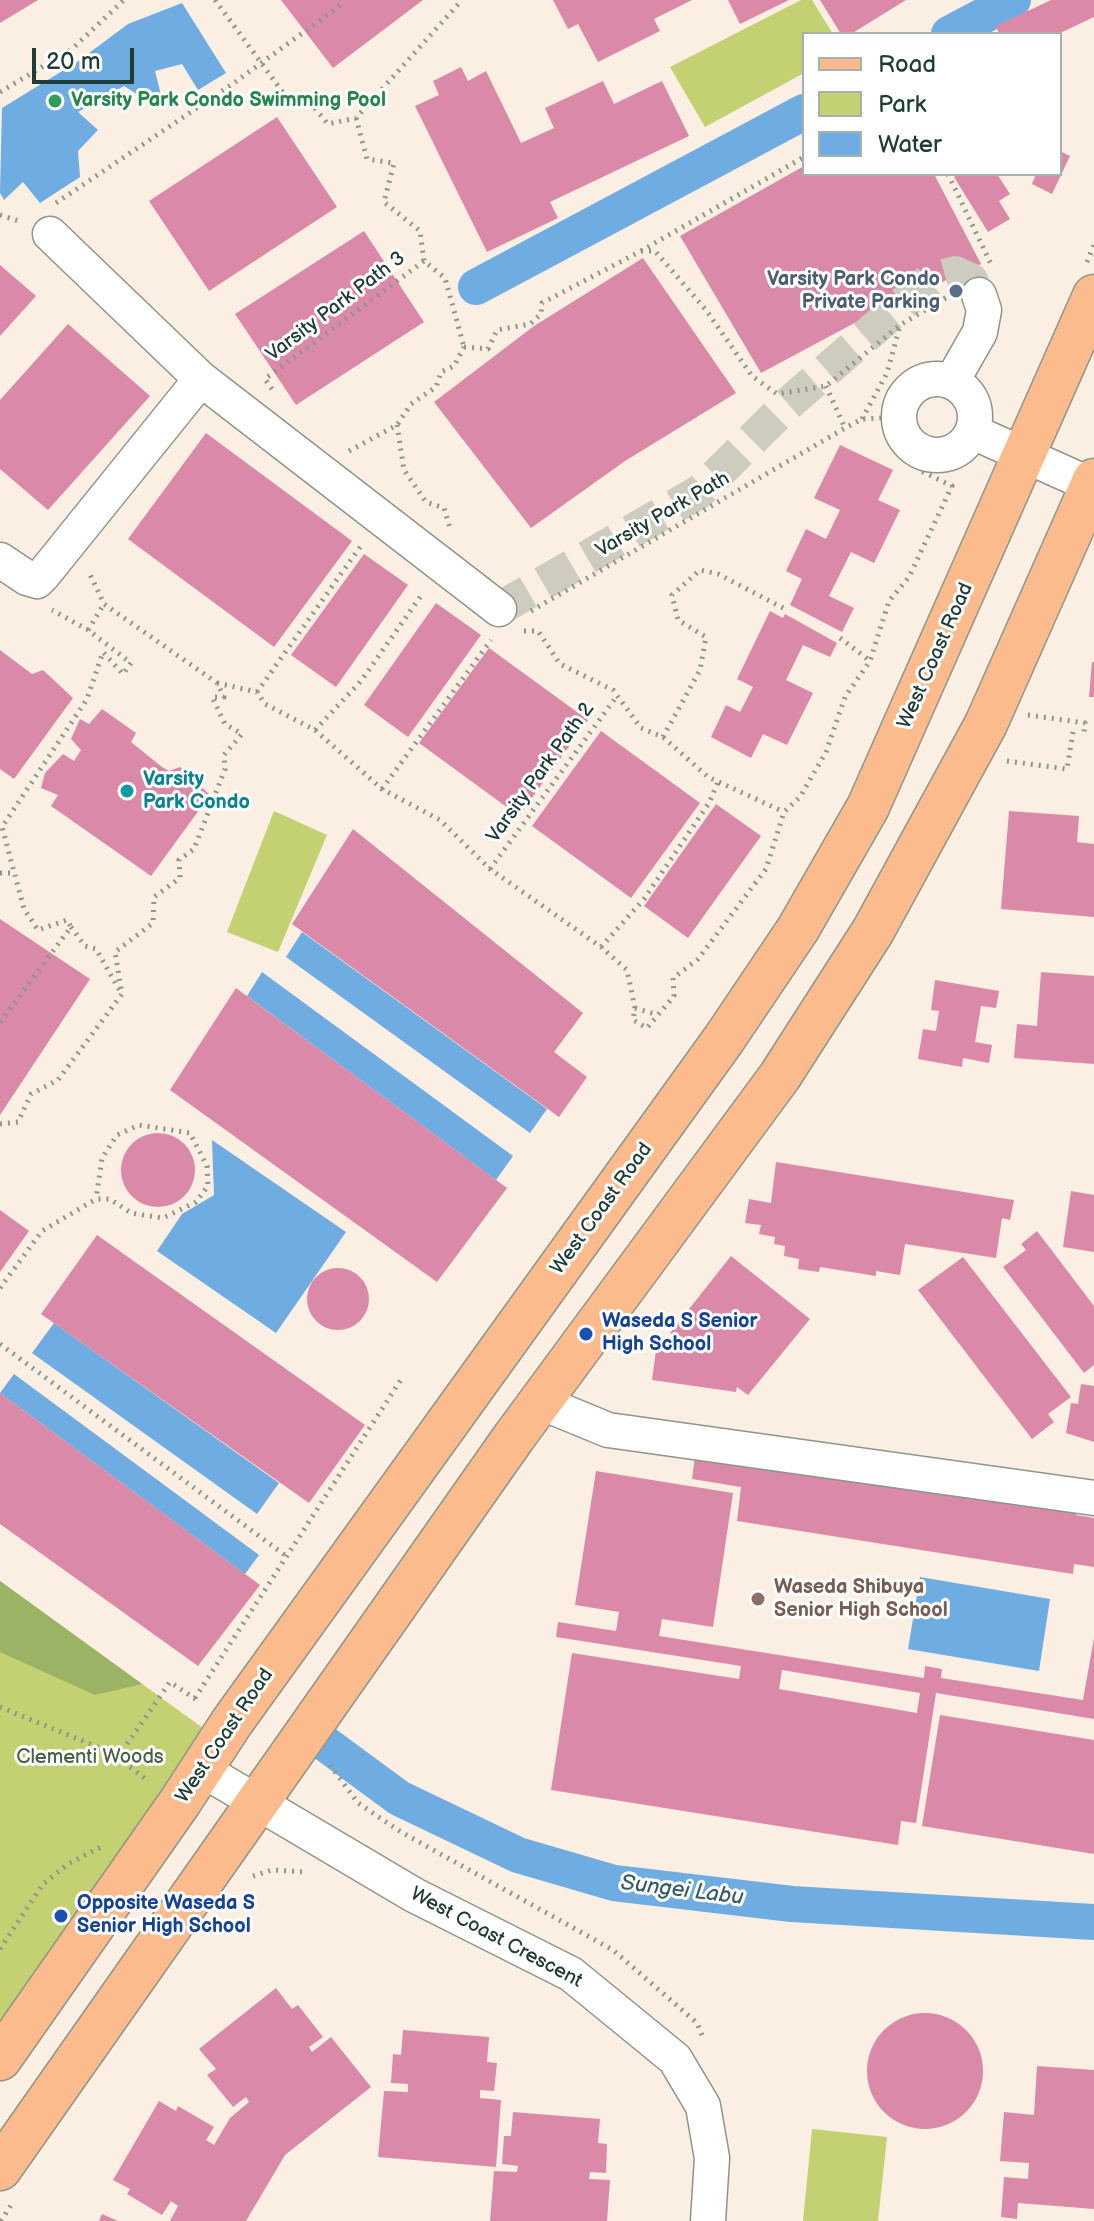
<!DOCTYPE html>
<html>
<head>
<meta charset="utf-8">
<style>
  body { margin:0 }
  #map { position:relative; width:1094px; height:2221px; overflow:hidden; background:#faefe2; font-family:"Balsamiq Sans",sans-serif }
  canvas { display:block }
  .legend { position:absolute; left:802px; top:32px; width:260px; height:144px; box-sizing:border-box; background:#fff; border:2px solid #a5b1ae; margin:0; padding:10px 14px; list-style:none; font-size:24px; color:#1f3d34 }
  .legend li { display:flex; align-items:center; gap:16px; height:40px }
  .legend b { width:40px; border:2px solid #a5b1ae }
  .scale { position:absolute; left:32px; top:48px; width:102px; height:36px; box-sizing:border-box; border:4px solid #1f3d34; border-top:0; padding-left:10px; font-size:24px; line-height:28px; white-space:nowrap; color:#1f3d34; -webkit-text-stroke:6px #fff; paint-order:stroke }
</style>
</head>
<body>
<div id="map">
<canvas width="1094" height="2221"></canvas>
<ul class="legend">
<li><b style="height:10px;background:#fbbb8d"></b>Road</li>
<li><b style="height:22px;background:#c3d173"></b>Park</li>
<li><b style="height:22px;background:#6face1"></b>Water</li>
</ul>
<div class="scale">20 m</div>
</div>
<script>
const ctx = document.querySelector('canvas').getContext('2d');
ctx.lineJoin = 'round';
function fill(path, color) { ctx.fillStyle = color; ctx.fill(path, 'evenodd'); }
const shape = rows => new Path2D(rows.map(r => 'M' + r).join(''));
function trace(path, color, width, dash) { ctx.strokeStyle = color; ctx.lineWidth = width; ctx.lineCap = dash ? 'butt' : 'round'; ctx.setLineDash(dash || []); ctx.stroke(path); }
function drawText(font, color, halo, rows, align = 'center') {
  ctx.font = font + ' "Balsamiq Sans",sans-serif'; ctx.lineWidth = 6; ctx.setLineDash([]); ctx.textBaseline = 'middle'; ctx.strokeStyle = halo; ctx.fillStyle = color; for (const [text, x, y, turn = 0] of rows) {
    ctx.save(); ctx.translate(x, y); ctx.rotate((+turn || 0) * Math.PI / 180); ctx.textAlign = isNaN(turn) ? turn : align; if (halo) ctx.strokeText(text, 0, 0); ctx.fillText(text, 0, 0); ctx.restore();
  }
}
fill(shape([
  [801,0,812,0,833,34,804,34,804,73,705,127,670,67],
  [274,811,327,835,278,952,227,932],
  [0,1581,214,1736,0,2046],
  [812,2129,887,2137,878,2221,803,2221]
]), '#c3d173');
fill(shape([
  [0,1581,142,1684,95,1695,0,1652]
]), '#9ab365');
fill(shape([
  [182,3,226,73,198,90,182,64,155,71,162,99,151,103,124,86,78,112,98,130,78,151,80,177,40,203,23,182,4,200,0,193,2,108,77,62,128,24],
  [302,932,547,1109,530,1133,286,957],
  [262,972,513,1156,496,1180,247,996],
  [212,1140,346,1232,276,1333,157,1251,182,1214,214,1195],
  [54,1323,279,1483,257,1514,32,1353],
  [14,1374,259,1555,245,1574,0,1393],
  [920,1577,1050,1599,1039,1671,908,1649]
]), '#6face1');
trace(shape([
  [949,34,1013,0],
  [476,287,804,112],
  [308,1731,399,1798,518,1855,614,1883,792,1904,1094,1922]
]), '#6face1', 36);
fill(shape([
  [0,0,38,0,0,23],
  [281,0,423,0,333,68],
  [553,0,692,0,654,19,660,31,598,62,578,24,568,29],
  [728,0,789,0,740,24],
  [820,0,906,0,851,34,841,34],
  [1051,0,1094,0,1094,17,1058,34,999,34,996,26],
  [461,67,468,81,486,71,521,143,554,128,545,108,603,81,614,104,662,81,689,136,550,202,558,218,487,252,415,106,439,95,433,81],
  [277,117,337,207,209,291,149,201],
  [1060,151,1070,156,1052,194,1032,184,1036,174,1060,174],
  [804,166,804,174,934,174,981,264,862,319,761,373,680,236],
  [959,174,997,174,1010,194,999,201,1010,219,988,232,954,177],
  [364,231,424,322,296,405,235,314],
  [643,258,736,393,625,461,531,528,434,402,534,326],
  [0,265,36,296,0,336],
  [68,324,150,396,48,510,0,469,0,400],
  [206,433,352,541,274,647,128,539],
  [840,445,893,470,878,500,900,510,874,563,851,552,829,596,854,608,842,632,790,605,802,579,786,571,806,529,826,539,840,510,814,498],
  [364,554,408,585,336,687,291,655],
  [436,603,481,635,408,737,364,705],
  [770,611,783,618,785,614,837,643,830,657,803,645,786,680,813,693,787,745,763,734,751,758,711,737,726,705,740,712,753,687,737,679],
  [489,648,588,720,519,816,419,743],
  [0,650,32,674,43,670,73,698,14,779,0,769],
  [1092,662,1094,662,1094,697,1089,697],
  [102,709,136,733,131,742,162,767,169,771,180,767,210,795,151,876,51,806,58,795,41,788,45,773,63,754,74,761,81,750,71,739,80,719,89,724],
  [601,731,700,803,631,898,532,826],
  [716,804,761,836,688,938,644,906],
  [1009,811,1079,816,1077,842,1094,844,1094,917,1001,909],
  [353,829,583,1013,554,1052,587,1077,559,1117,292,924],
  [0,919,90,979,0,1115],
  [1041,972,1094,976,1094,1064,1014,1058,1017,1024,1037,1026],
  [935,980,999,991,996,1008,981,1006,975,1042,992,1045,989,1063,963,1058,962,1067,918,1059,923,1029,936,1031,939,1011,931,1010],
  [236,988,507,1188,437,1282,170,1090],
  '121 1170a37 37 0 1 1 74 0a37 37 0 1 1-74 0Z',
  [776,1162,1014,1200,1010,1220,1002,1218,996,1258,905,1244,900,1275,876,1271,876,1276,820,1267,819,1272,798,1269,799,1259,784,1256,785,1246,774,1244,775,1237,759,1234,761,1225,745,1223,749,1199,771,1203],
  [1071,1191,1094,1195,1094,1252,1063,1247],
  [0,1210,29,1231,0,1272],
  [1037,1231,1094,1306,1094,1365,1084,1373,1003,1267,1026,1250,1021,1244],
  [97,1235,365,1425,309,1503,41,1314],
  [731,1256,810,1319,748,1395,737,1387,736,1392,652,1380,658,1336,676,1338,670,1333],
  [963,1257,1071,1397,1048,1414,1054,1422,1032,1439,918,1290],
  '307 1299a31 31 0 1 1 62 0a31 31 0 1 1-62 0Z',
  [1081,1384,1094,1386,1094,1442,1066,1433,1071,1403,1078,1404],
  [0,1393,260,1585,198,1666,0,1524],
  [696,1449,1077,1509,1076,1515,1094,1518,1094,1567,1074,1564,1073,1574,737,1521,741,1487,692,1479],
  [596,1471,733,1493,713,1627,662,1619,659,1636,924,1678,925,1666,942,1669,941,1678,1083,1700,1094,1638,1094,1719,936,1693,916,1823,901,1821,898,1845,551,1790,572,1653,739,1679,741,1666,556,1637,558,1622,616,1631,619,1612,575,1605],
  [782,1670,920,1693,917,1713,779,1689],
  [940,1715,1094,1740,1094,1854,922,1826],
  [276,1988,292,2009,298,2005,323,2037,309,2047,312,2052,331,2037,371,2087,285,2155,246,2221,170,2221,178,2206,171,2201,162,2215,127,2194,130,2189,113,2180,159,2101,176,2111,178,2106,214,2127,206,2140,214,2145,230,2118,249,2102,246,2097,233,2107,207,2075,216,2069,199,2049],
  '867 2071a58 58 0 1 1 116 0a58 58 0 1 1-116 0Z',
  [403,2030,489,2037,487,2062,497,2063,494,2091,480,2090,480,2098,501,2100,496,2167,378,2157,384,2091,408,2092,408,2084,391,2083,393,2054,401,2055],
  [1037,2066,1094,2070,1094,2209,1018,2203,1017,2219,1001,2217,1004,2177,1028,2179,1029,2163,1000,2161,1004,2112,1034,2115],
  [513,2112,600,2119,598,2143,607,2144,606,2173,590,2172,589,2179,610,2180,607,2221,490,2221,494,2171,517,2172,518,2166,502,2164,504,2136,511,2136],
  [102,2214,118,2221,99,2221]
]), '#db89a8');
trace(shape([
  [499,609,699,492,788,404,930,280,955,273,971,280,979,295]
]), '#cecbbf', 34, [34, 17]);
const minor = shape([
  [50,234,201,379,499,609],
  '899 417a38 38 0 1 1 76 0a38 38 0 1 1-76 0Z',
  [952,381,980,332,984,310,979,295],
  [973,432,1091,485],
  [0,560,27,578,37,581,43,575,201,379],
  [540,1402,608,1430,1094,1498],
  [201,1769,414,1895,571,1974,675,2059,703,2106,712,2158,708,2221]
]);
const major = shape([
  [0,2059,180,1802,232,1722,724,1039,798,929,868,807,1094,296],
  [0,2169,514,1437,780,1076,873,931,986,724,1094,480]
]);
trace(minor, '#8c968b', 37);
trace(major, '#8c968b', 45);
trace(shape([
  [215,0,284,94,308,100,328,124,356,118,462,0],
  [0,92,72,49,124,0],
  [356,118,367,159,394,163,384,202,420,231,424,261,445,278,464,347],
  [948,174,991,264],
  [56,203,231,85,341,5],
  [0,215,22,222],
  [641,251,655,251,706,310,752,376,777,394,826,386,900,325,947,297],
  [1087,262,1094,245],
  [464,347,488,349,497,330,530,324,541,314,542,303,641,251,804,157],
  [826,386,845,428],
  [272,389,265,379,424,261],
  [862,419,887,373,900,326],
  [397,425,404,470,426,502,444,508,450,528],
  [349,451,397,425,411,404,436,387,441,372,454,366,464,347],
  [531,611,845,428,862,419,898,417],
  [88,630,104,604],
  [524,631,538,631,560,664,613,690,641,728,663,737,708,777,784,812],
  [840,638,870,661],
  [217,683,257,692,265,704,315,730,382,789,440,820,490,869,601,947,627,970,635,1008,633,1020,647,1028,674,996,673,978,698,959,766,869,784,812,800,797,826,752,845,697,870,661,889,601,909,577,952,486,919,470,925,454],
  [257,692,363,543],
  [1028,715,1085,723,1084,732],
  [315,730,361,681,423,593],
  [663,737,700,670,706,637,678,620,672,595,700,570,718,574,787,610],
  [1007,761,1067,769,1073,732],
  [382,789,491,640],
  [490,869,617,696],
  [0,873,11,873],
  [71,927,85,946,96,949,120,991],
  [601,947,644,899,709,803,718,782],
  [635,1008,655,1014],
  [0,1022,71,927,67,920,38,930,24,909,2,827,87,699,103,652,123,674,131,663,88,630,52,610],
  [0,1124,18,1122,31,1094,58,1080,122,994,115,952,153,923,154,897,180,878,179,860,194,849,225,769,224,755,242,734,225,724,212,697,224,697,217,683,104,604,89,572],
  [0,1288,42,1231,96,1199,110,1199,131,1213,163,1218,196,1202,208,1186,207,1166,190,1133,139,1125,117,1135,102,1158,96,1199],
  [0,1344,286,1556],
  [195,1698,402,1378],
  [0,1707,112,1753,148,1781],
  [118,1757,170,1682,197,1700],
  [330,1765,358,1803,401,1832,613,1950,697,2023,703,2038],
  [253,1876,272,1870,306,1872],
  [0,1949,43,1884,68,1864,101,1847],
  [1,2221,11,2205]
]), '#8c968b', 5, [2, 6]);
trace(minor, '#fff', 34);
trace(major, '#fbbb8d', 42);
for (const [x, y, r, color] of [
  [55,101,8,"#2e9e5b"],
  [956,291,8,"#5c6f8a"],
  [127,791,8,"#0f9aa8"],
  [586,1334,8,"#1a4fb4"],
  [758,1599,8,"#8d6e63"],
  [61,1916,8,"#1a4fb4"]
]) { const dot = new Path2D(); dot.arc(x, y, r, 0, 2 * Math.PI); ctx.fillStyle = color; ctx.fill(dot); trace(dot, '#fff', 3); }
drawText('bold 20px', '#27864d', '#fff', [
  ["Varsity Park Condo Swimming Pool",71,101]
], 'left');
drawText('bold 20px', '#4e5e75', '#fff', [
  ["Varsity Park Condo",940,280],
  ["Private Parking",940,303]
], 'right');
drawText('20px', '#1f3d34', '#fff', [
  ["Varsity Park Path 3",336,307,-37],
  ["Varsity Park Path",663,515,-30],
  ["West Coast Road",936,656,-66],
  ["Varsity Park Path 2",541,773,-54],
  ["West Coast Road",602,1209,-54],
  ["West Coast Road",225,1736,-56],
  ["West Coast Crescent",496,1938,28]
]);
drawText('bold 20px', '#0d838f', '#fff', [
  ["Varsity",143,780],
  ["Park Condo",143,803]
], 'left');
drawText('bold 20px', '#164399', '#fff', [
  ["Waseda S Senior",602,1322],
  ["High School",602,1345],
  ["Opposite Waseda S",77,1904],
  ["Senior High School",77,1927]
], 'left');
drawText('bold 20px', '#785e54', '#fff', [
  ["Waseda Shibuya",774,1588],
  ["Senior High School",774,1611]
], 'left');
drawText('20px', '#486244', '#fff', [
  ["Clementi Woods",90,1758]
]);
drawText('italic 22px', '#375e68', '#fff', [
  ["Sungei Labu",682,1891,7]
]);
</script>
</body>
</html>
